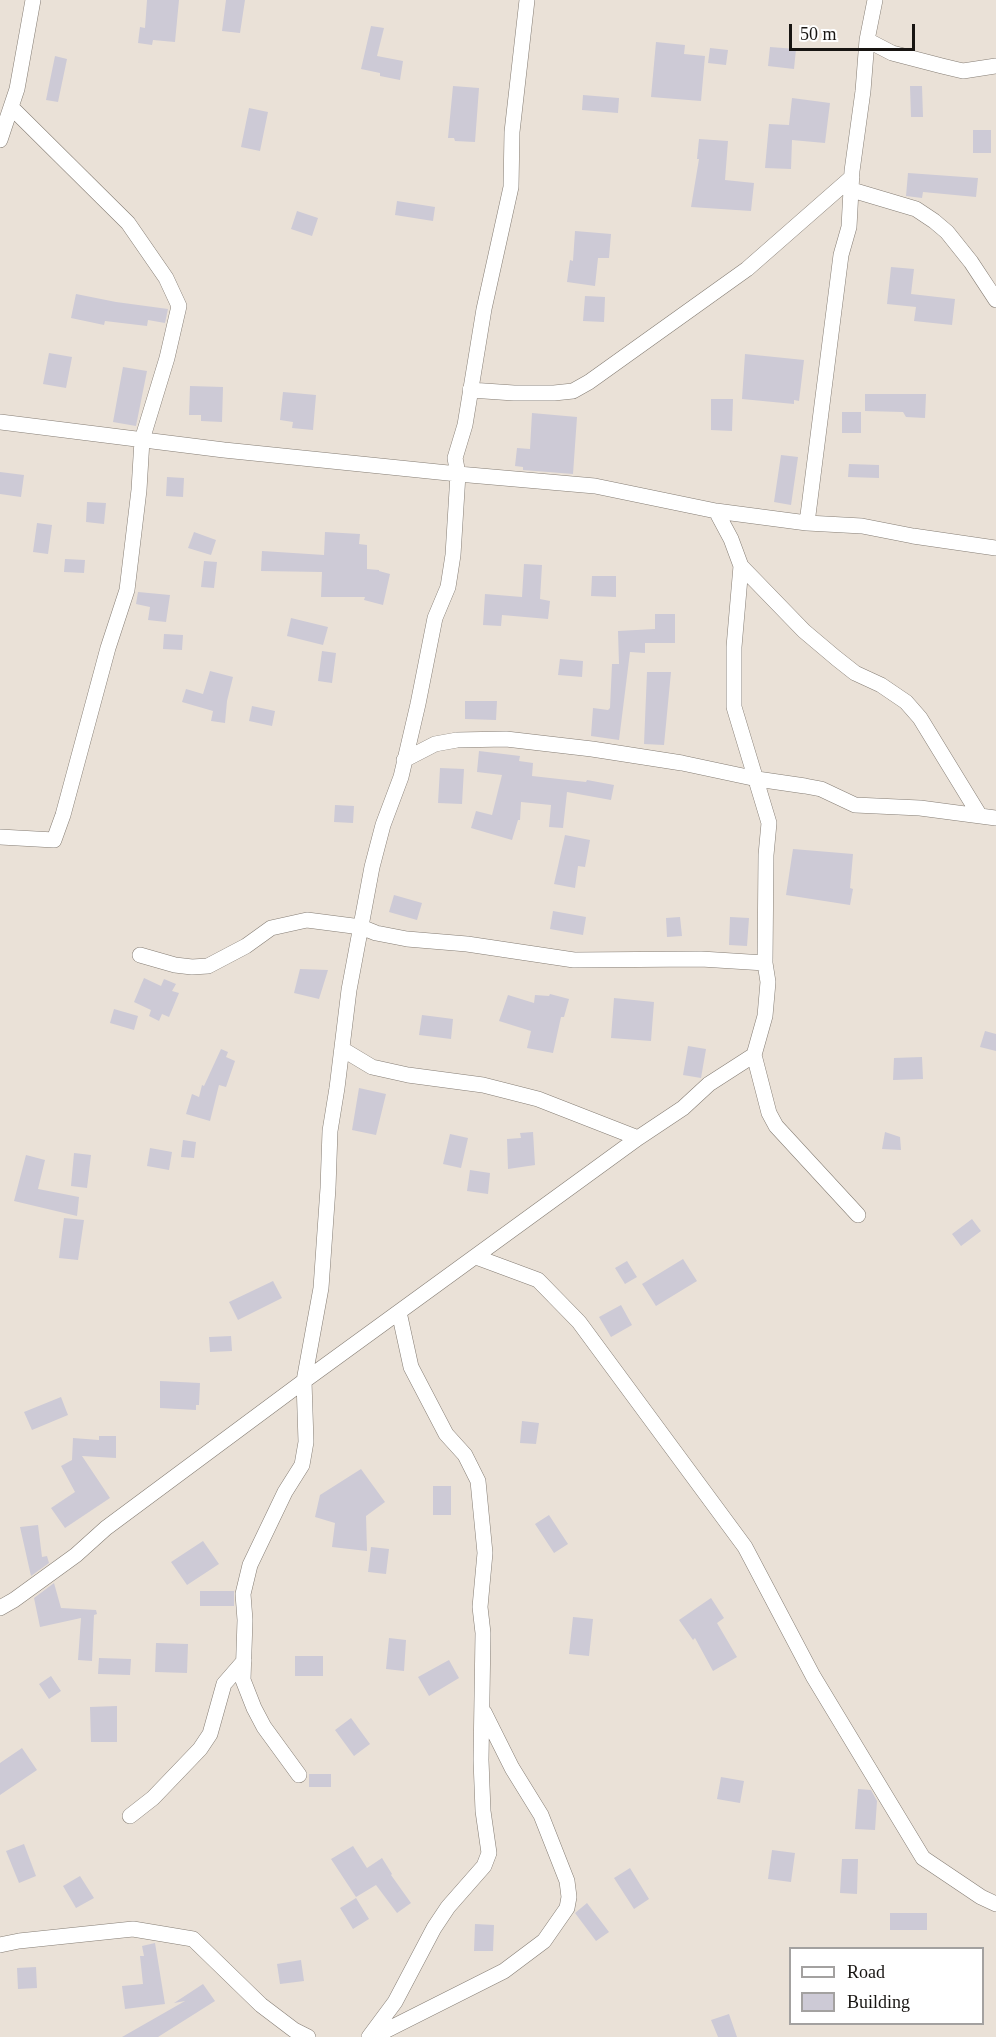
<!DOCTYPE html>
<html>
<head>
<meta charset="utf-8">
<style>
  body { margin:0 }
  #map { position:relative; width:996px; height:2037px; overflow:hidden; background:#eae1d7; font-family:"Times New Roman",serif }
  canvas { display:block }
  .legend { position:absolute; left:789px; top:1947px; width:195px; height:78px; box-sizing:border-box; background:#fff; border:2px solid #a3a1a0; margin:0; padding:8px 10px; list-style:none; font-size:18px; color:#181512 }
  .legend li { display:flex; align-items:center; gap:12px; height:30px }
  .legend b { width:30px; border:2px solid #a3a1a0 }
  .scale { position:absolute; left:789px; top:24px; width:126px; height:27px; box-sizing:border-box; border:3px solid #181512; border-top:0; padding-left:8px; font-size:18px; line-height:21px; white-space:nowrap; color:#181512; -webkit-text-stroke:4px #fff; paint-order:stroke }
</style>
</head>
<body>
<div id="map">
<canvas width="996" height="2037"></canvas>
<ul class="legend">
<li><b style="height:8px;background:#fff"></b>Road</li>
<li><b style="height:16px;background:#cdcad6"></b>Building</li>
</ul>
<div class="scale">50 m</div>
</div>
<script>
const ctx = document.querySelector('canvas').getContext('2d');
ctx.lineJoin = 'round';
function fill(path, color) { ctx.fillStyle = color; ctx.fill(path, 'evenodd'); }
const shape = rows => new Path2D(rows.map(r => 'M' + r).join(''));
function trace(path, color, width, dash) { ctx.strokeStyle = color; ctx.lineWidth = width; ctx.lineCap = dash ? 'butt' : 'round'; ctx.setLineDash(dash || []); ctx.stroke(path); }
fill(shape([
  [147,0,179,0,175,42,153,40,152,45,138,43,140,27,145,28],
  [226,0,245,0,240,33,222,31],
  [371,26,384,28,377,56,403,61,400,80,380,76,380,73,361,69],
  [656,42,685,45,684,54,705,56,701,101,651,97],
  [770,47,796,49,794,69,768,66],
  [710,48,728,50,726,65,708,63],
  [55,56,67,59,58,102,46,100],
  [453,86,479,88,475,142,455,141,454,138,448,138],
  [910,86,922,86,923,117,911,117],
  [583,95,619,98,618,113,582,110],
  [792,98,830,103,825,143,792,140,791,169,765,168,769,124,789,125],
  [249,108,268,112,260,151,241,147],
  [973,130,991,130,991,153,973,153],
  [699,139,728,141,725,180,754,183,751,211,691,207,699,159,697,159],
  [908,173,978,178,976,197,923,192,922,198,906,196],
  [397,201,435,207,433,221,395,215],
  [297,211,318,218,312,236,291,229],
  [575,231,611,234,609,258,598,258,595,286,567,282,570,260,573,261],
  [891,267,914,269,911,294,955,299,952,325,914,321,916,307,887,304],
  [76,294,116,302,168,309,165,323,148,320,147,326,105,321,104,325,71,318],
  [585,296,605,297,604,322,583,321],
  [49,353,72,357,66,388,43,384],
  [745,354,804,360,799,401,794,400,794,404,742,399],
  [123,367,147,371,136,426,113,422],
  [190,386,223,387,222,422,201,421,201,415,189,415],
  [283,392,316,395,313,430,292,428,293,422,280,420],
  [865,394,926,394,925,418,906,417,903,412,865,411],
  [711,399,733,399,732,431,711,430],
  [842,412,861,412,861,433,842,433],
  [532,413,577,417,573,474,523,470,523,467,515,466,517,448,530,449],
  [781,455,798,457,791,505,774,502],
  [849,464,879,465,879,478,848,477],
  [0,472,24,475,21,497,0,494],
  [167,477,184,478,183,497,166,496],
  [87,502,106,503,104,524,86,522],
  [37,523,52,525,48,554,33,552],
  [194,532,216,540,211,555,188,548],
  [325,532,360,534,359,544,367,545,367,569,379,570,379,571,390,574,383,605,364,600,365,597,321,597,322,572,261,571,262,551,324,555],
  [65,559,85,560,84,573,64,572],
  [204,561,217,562,214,588,201,587],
  [524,564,542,565,540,599,550,601,548,619,502,615,501,626,483,625,485,594,522,597],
  [592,576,616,576,616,597,591,596],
  [138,592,170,595,166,622,148,620,150,607,136,604],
  [655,614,675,614,675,643,645,643,645,653,630,652,619,740,591,736,593,708,608,710,610,708,612,664,619,664,618,631,655,629],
  [291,618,328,627,323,645,287,636],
  [164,634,183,635,182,650,163,649],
  [322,651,336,653,332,683,318,681],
  [560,659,583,661,582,677,558,675],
  [210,671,233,677,227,701,225,723,211,721,213,711,182,702,186,689,203,694],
  [647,672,671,672,664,745,644,744],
  [465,701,497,701,496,720,465,719],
  [252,706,275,711,272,726,249,721],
  [479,751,520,756,519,761,533,763,532,776,586,782,587,780,614,785,611,800,567,792,563,828,549,827,551,805,521,802,520,820,518,820,512,840,471,828,476,811,492,815,502,775,477,772],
  [440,768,464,769,462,804,438,803],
  [335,805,354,806,353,823,334,822],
  [565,835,590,840,585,867,578,866,575,888,554,884],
  [793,849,853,854,850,888,853,889,850,905,786,895],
  [394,895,422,903,417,920,389,912],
  [553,911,586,917,583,935,550,929],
  [680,917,682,936,667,937,666,918],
  [730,917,749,918,747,946,729,945],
  [300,969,328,970,319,999,294,993],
  [144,978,161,986,164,979,176,984,172,991,179,993,169,1017,162,1014,159,1021,149,1016,151,1010,134,1002],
  [550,994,569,999,564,1017,561,1017,553,1053,527,1048,531,1031,499,1021,508,995,534,1003,535,995,549,996],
  [614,998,654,1002,651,1041,611,1038],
  [114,1009,138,1016,134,1030,110,1023],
  [422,1015,453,1019,451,1039,419,1035],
  [985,1031,996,1034,996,1051,980,1047],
  [688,1046,706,1049,701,1078,683,1075],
  [221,1049,228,1052,226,1057,235,1061,226,1087,219,1085,210,1121,186,1114,192,1094,199,1097,202,1085,204,1086],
  [922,1057,923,1079,893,1080,894,1058],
  [359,1088,386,1094,376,1135,352,1130],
  [533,1132,535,1165,508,1169,507,1139,521,1138,520,1133],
  [885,1132,900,1137,901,1150,882,1149],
  [450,1134,468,1138,461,1168,443,1164],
  [183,1140,196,1142,194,1158,181,1157],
  [150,1148,172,1152,169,1170,147,1166],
  [74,1153,91,1155,87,1188,71,1186],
  [26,1155,45,1160,38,1189,79,1197,77,1216,14,1201],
  [470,1170,490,1173,488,1194,467,1191],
  [64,1218,84,1220,78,1260,59,1258],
  [972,1219,981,1231,961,1246,952,1234],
  [683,1259,697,1281,656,1306,642,1284],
  [627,1261,637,1277,625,1284,615,1268],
  [273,1281,282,1298,238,1320,229,1302],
  [621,1305,632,1325,611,1337,599,1317],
  [231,1336,232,1351,210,1352,209,1337],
  [160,1381,200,1383,199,1405,196,1405,196,1410,160,1408],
  [61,1397,68,1415,32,1430,24,1412],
  [522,1421,539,1423,536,1444,520,1443],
  [99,1436,116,1436,116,1458,82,1456,110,1498,65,1528,51,1508,75,1492,61,1466,72,1460,73,1438,99,1440],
  [361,1469,385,1502,366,1516,367,1551,332,1547,335,1523,315,1517,320,1495],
  [433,1486,451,1486,451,1515,433,1515],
  [549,1515,568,1544,554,1553,535,1524],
  [38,1525,42,1557,47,1556,49,1563,31,1576,20,1527],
  [203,1541,219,1564,187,1585,171,1562],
  [371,1547,389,1549,386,1574,368,1572],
  [54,1583,61,1608,96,1610,97,1614,94,1615,92,1661,78,1660,81,1618,40,1627,34,1598],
  [200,1591,234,1591,234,1606,200,1606],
  [711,1598,724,1618,717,1623,737,1657,713,1671,695,1638,693,1640,679,1620],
  [573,1617,593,1619,589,1656,569,1654],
  [389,1638,406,1640,404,1671,386,1669],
  [156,1643,188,1644,187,1673,155,1672],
  [295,1656,323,1656,323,1676,295,1676],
  [99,1658,131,1659,130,1675,98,1674],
  [449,1660,459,1678,429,1696,418,1677],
  [51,1676,61,1691,49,1699,39,1684],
  [117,1706,117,1742,91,1742,90,1707],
  [351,1718,370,1744,354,1756,335,1730],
  [22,1748,37,1770,0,1795,0,1763],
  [309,1774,331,1774,331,1787,309,1787],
  [721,1777,744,1781,740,1803,717,1799],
  [858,1789,871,1790,877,1801,875,1830,855,1829],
  [24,1844,36,1876,19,1883,6,1851],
  [353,1846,367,1868,382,1858,392,1874,391,1875,411,1903,397,1913,376,1885,356,1897,331,1859],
  [772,1850,795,1853,791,1882,768,1879],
  [842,1859,858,1859,857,1894,840,1893],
  [630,1868,649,1899,634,1909,614,1878],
  [80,1876,94,1898,76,1908,63,1886],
  [356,1898,369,1919,353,1929,340,1908],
  [587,1903,609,1932,596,1941,575,1913],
  [890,1913,927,1913,927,1930,890,1930],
  [475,1924,494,1925,493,1951,474,1951],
  [155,1943,165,2004,125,2009,122,1986,143,1984,140,1956,144,1956,142,1946],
  [301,1960,304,1981,280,1984,277,1964],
  [36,1967,37,1988,18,1989,17,1968],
  [203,1984,215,2001,158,2037,122,2037,185,2001,174,2003],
  [729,2014,737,2037,718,2037,711,2020]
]), '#cdcad6');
const street = shape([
  [867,40,892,53,942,66,963,71,996,66],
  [0,140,17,89,33,0],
  [852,190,916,209,934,221,947,232,971,262,996,300],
  [470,390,514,393,554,393,573,391,589,382,747,269,852,177],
  [0,422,224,450,458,474,595,486,716,511,807,523,862,526,913,536,996,548],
  [716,511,731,539,741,566,734,647,734,707,769,823,766,855,765,963,768,982,765,1016,754,1055,769,1113,776,1126,858,1215],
  [807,523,841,255,849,227,852,171,863,91,867,40,875,0],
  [741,566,804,631,836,658,855,673,881,685,906,702,920,718,980,816],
  [404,760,435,744,457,740,506,739,592,749,682,763,757,779,805,786,821,789,855,805,920,808,996,818],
  [0,837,54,840,63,815,108,648,127,590,139,490,142,440,167,358,179,306,166,278,128,223,12,108],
  [140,955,175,965,192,967,208,966,246,946,271,928,307,920,361,927,376,933,407,939,467,944,574,960,701,959,765,963],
  [638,1138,683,1108,709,1084,754,1055],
  [476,1257,538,1280,579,1322,745,1547,813,1676,923,1858,981,1897,996,1904],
  [0,1608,14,1600,76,1555,106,1528,304,1381,638,1138,538,1099,483,1085,408,1075,372,1067,342,1049],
  [299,1775,264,1727,254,1708,243,1680,245,1620,243,1594,250,1565,285,1492,302,1465,306,1442,304,1381,321,1288,328,1188,330,1131,337,1088,349,990,372,867,383,825,401,777,418,704,435,618,448,587,453,555,458,474,455,458,465,425,484,309,511,187,512,132,527,0],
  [130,1816,153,1798,200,1749,210,1734,224,1684,244,1661],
  [0,1945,19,1941,133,1929,193,1939,261,2005,294,2030,308,2037],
  [369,2037,395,2002,434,1928,448,1907,484,1866,489,1853,483,1811,481,1760,483,1633,480,1607,485,1553,478,1481,465,1455,446,1434,411,1367,399,1312],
  [373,2037,504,1971,544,1941,567,1908,569,1897,567,1881,541,1815,512,1768,484,1712]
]);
trace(street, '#857d74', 16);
trace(street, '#fff', 15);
</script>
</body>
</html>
